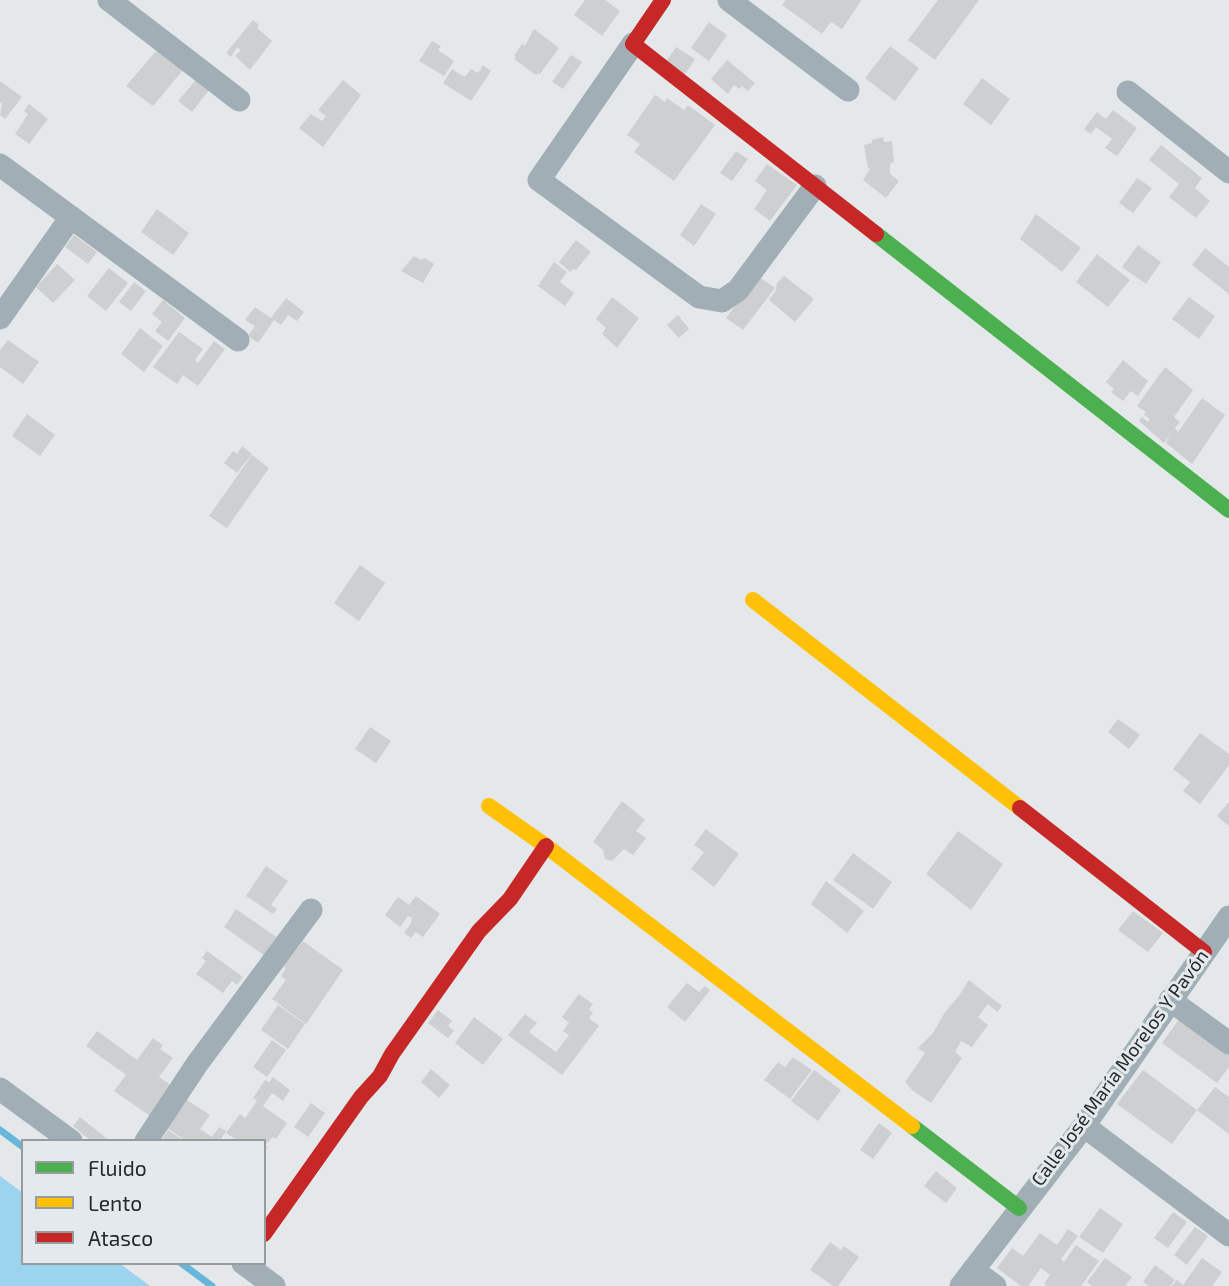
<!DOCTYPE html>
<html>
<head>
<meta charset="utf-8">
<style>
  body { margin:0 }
  #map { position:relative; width:1229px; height:1286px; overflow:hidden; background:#e5e8ea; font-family:"Exo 2",sans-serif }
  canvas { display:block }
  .legend { position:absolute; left:21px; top:1139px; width:245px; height:126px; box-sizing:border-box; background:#e3e9ec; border:2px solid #979c9e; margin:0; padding:9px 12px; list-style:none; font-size:21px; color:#26292a }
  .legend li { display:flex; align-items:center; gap:14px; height:35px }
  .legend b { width:35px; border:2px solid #979c9e }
</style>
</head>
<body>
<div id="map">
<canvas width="1229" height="1286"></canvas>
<ul class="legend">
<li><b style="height:9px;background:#4caf50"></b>Fluido</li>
<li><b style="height:9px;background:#ffc107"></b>Lento</li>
<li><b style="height:9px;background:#c62828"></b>Atasco</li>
</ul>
</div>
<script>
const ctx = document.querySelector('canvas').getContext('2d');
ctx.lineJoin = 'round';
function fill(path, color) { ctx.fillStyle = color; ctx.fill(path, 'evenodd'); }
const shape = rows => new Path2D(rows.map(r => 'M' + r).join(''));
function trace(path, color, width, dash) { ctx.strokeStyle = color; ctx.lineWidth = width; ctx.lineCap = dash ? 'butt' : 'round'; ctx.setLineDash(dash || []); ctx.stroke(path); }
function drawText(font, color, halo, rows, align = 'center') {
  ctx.font = font + ' "Exo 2",sans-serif'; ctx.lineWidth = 6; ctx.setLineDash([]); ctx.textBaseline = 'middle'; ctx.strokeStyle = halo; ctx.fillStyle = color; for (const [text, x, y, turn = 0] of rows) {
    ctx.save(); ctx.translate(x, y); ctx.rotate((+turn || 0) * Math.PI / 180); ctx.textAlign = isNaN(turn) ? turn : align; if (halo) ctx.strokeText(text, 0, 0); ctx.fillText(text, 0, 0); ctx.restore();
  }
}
fill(shape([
  [0,1176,23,1193,23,1263,119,1263,150,1286,0,1286]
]), '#9cd3ed');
trace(shape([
  [0,1130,23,1147],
  [181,1263,212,1286]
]), '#66b6d9', 7);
fill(shape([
  [585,0,605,0,620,11,602,36,574,15],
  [786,0,860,0,861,1,842,29,831,22,822,34,782,5],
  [938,0,979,0,935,60,908,40],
  [253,20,259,25,257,28,272,41,250,70,235,56,241,50,237,47,231,57,226,53],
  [709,22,727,35,709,61,691,48],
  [534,29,559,48,540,74,538,73,536,75,514,59,516,57,514,56,522,44,525,46],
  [432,41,441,46,438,50,454,61,444,76,419,61],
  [890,46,919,68,895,101,865,78],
  [676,47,695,59,685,74,666,62],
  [157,50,183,70,153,106,126,86],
  [571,55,582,62,563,89,552,82],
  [727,60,755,83,748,91,742,86,739,89,734,85,728,94,711,79],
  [483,65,491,71,471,101,443,83,452,69,465,77,471,69,478,73],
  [982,78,1010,99,991,125,963,104],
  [196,80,209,90,192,112,178,101],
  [343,80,361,95,323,147,299,128,311,114,322,121,326,116,318,110],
  [0,81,22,97,5,119,0,115,2,104,0,102],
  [655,95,665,102,667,98,684,110,688,105,715,125,674,181,634,152,640,144,627,135],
  [29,104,48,119,29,144,15,134,28,114,24,111],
  [1113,110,1137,128,1117,156,1105,148,1112,139,1096,127,1091,134,1084,129,1097,112,1106,119],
  [883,137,884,142,892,141,894,162,890,164,890,174,899,181,886,198,863,180,870,169,868,168,864,145,872,143,872,140],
  [1161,145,1202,178,1195,188,1210,201,1196,218,1169,197,1179,184,1149,160],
  [736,151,748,159,732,181,720,173],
  [767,164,797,185,770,221,754,209,767,190,755,181],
  [1137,178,1152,188,1133,213,1119,203],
  [701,204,716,214,694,246,680,235],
  [157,209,189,233,173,255,141,232],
  [1036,214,1081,248,1062,272,1020,239],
  [74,235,97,252,88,264,65,247],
  [576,240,591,252,576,270,573,269,570,272,559,262],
  [1138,245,1161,262,1146,284,1122,267],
  [1205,248,1229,267,1229,294,1192,265],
  [1097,254,1130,280,1108,307,1076,282],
  [414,256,421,260,425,258,434,264,423,283,401,271],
  [554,262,567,272,560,282,574,293,565,306,538,286],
  [57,264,75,280,53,303,36,287],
  [109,268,128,283,106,311,87,296],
  [758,276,775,288,743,330,726,318],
  [784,276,814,299,795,322,769,300,776,290,777,283],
  [134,282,146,291,131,311,119,302],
  [612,297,639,318,617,348,602,334,606,328,596,319],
  [1189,297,1215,316,1199,339,1172,319],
  [286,298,304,312,297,321,288,315,281,325,274,320,258,343,248,336,255,326,245,320,255,307,271,318],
  [163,300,185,318,168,341,155,331,162,322,152,314],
  [678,315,689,329,679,338,667,325],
  [140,328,163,346,144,372,121,354],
  [179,332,203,349,195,360,198,363,214,341,225,349,198,386,183,375,177,384,153,367],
  [8,340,39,362,23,384,0,367,0,350],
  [1123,360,1148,381,1138,396,1131,391,1123,401,1111,392,1114,389,1106,382],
  [1165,367,1193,390,1174,417,1180,422,1175,428,1178,432,1202,398,1225,415,1192,464,1166,443,1170,436,1164,443,1139,421,1142,417,1148,422,1150,419,1144,415,1146,412,1137,406],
  [27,414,55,435,40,456,12,436],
  [242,446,252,454,237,473,224,463,233,451,237,454],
  [252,455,269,468,227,528,209,516],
  [360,565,385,583,359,621,334,603],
  [1118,719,1140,735,1129,749,1108,732],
  [370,727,391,741,376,763,355,749],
  [1200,733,1229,754,1229,765,1200,804,1183,791,1190,782,1173,769],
  [622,801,645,820,636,831,646,838,633,855,624,849,612,861,605,859,603,850,593,842],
  [1229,802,1229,826,1217,816],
  [706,829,739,854,714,887,691,869,704,852,694,845],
  [958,831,1003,864,971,910,926,874],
  [853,853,892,882,873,909,833,880],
  [266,866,288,881,271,905,277,909,273,914,246,896],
  [826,881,864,911,847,933,811,904],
  [416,896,440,914,423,937,416,932,411,938,404,933,411,923,412,918,408,916,400,927,385,915,398,897,409,905],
  [236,909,278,938,265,956,224,927],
  [1133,911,1163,933,1148,952,1118,930],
  [303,941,343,970,306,1024,272,999,286,980,281,976,286,968,283,966],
  [207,951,243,977,237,985,232,981,223,993,196,974,206,961,202,958],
  [969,980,1002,1006,997,1012,988,1004,978,1017,988,1025,972,1047,961,1041,955,1052,962,1058,931,1103,913,1091,905,1082,925,1053,918,1048,933,1033,945,1012,958,997],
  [687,983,699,992,705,986,710,990,685,1022,667,1007],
  [579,994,593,1004,589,1009,593,1013,589,1018,599,1026,562,1075,508,1035,525,1014,537,1023,529,1032,556,1052,569,1035,563,1031,570,1021,568,1022,562,1017],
  [278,1005,305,1024,288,1049,261,1030],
  [438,1010,452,1021,448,1026,454,1031,448,1038,428,1023],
  [1182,1015,1229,1049,1229,1067,1217,1083,1162,1043],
  [474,1017,503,1039,483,1065,455,1043],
  [97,1031,137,1060,153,1038,163,1045,160,1049,173,1058,159,1077,172,1086,150,1116,114,1091,126,1075,86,1046],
  [272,1040,286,1050,267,1077,253,1067],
  [793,1057,812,1070,790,1099,764,1080,778,1062,785,1067],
  [431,1069,450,1085,439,1098,421,1082],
  [814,1070,841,1090,818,1121,791,1101],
  [1143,1070,1197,1110,1172,1144,1117,1104],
  [273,1077,290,1090,283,1101,272,1093,263,1106,287,1123,276,1139,273,1137,265,1145,268,1147,264,1152,264,1141,238,1141,226,1133,240,1114,245,1118,257,1101,253,1098,265,1080,269,1082],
  [1215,1087,1229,1097,1229,1134,1197,1110],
  [187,1100,210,1115,200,1129,212,1137,219,1127,226,1131,220,1141,186,1141,167,1128],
  [311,1103,325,1113,308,1137,294,1127],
  [80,1117,110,1141,91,1141,73,1126],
  [879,1123,892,1133,873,1159,860,1150],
  [168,1130,184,1141,161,1141],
  [936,1171,957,1188,946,1203,924,1186],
  [1100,1208,1123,1224,1103,1253,1079,1237],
  [1173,1212,1187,1222,1168,1248,1154,1238],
  [1195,1227,1208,1236,1187,1265,1174,1255],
  [1068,1229,1078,1236,1061,1259,1064,1262,1076,1245,1099,1261,1081,1286,1047,1286,1044,1284,1050,1275,1041,1268,1028,1286,1021,1286,997,1268,1012,1248,1023,1256,1040,1233,1057,1245],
  [830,1242,841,1250,844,1246,859,1257,838,1286,833,1286,810,1270],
  [1105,1258,1132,1277,1125,1286,1092,1286,1087,1282],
  [1202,1258,1222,1272,1212,1286,1172,1286,1177,1280,1183,1285],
  [1155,1265,1175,1280,1170,1286,1149,1286,1143,1282]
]), '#cdcfd1');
trace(shape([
  [109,0,239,100],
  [729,0,848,90],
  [633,44,539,180,699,297,722,301,738,290,815,186],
  [1128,92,1229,172],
  [0,165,238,340],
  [0,318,71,217],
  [1170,1000,1229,1043],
  [0,1089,71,1141],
  [1084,1126,1229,1235],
  [146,1141,197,1064,311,910],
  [243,1263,274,1286],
  [973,1270,995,1286],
  [961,1286,1084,1126,1229,917]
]), '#a1aeb5', 23);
trace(shape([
  [876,234,1229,510],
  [912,1126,1019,1208]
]), '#4caf50', 16);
trace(shape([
  [753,600,1020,808],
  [489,806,546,846,912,1126]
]), '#ffc107', 16);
trace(shape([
  [663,0,633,44,876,234],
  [1020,808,1204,952],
  [264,1234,361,1097,380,1076,392,1054,479,931,510,899,546,846]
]), '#c62828', 16);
drawText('19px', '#26292a', '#e3e9ec', [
  ["Calle José María Morelos Y Pavón",1120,1068,-54]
]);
</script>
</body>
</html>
